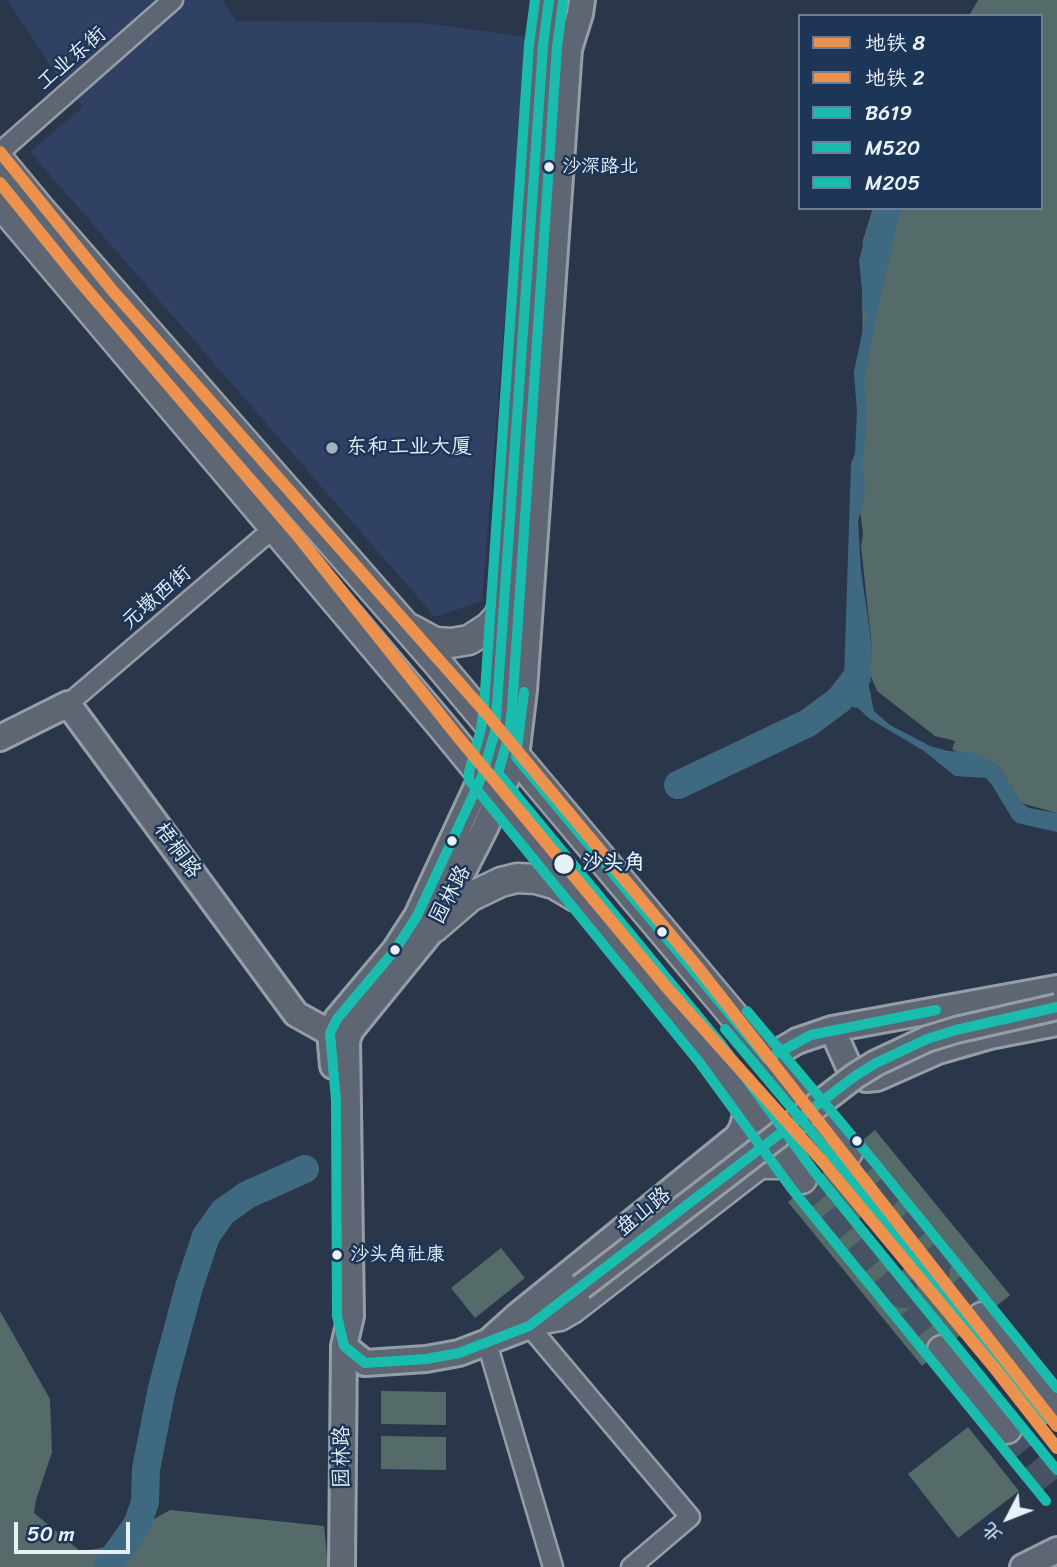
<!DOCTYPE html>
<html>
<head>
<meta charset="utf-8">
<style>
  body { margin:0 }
  #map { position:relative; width:1057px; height:1567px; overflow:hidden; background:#2a374a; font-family:Sriracha,"LXGW WenKai TC",sans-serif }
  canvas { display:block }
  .legend { position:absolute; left:798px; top:14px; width:245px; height:196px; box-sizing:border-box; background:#1d3557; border:2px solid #6e8097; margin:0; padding:9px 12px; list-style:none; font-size:21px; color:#e8f1f8 }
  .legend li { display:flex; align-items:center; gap:14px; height:35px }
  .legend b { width:35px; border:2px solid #6e8097 }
  .north { position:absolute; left:973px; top:1483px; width:70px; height:70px; -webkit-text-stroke:5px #1d3557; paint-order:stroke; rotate:228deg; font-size:19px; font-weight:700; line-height:28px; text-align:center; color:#e8f1f8 }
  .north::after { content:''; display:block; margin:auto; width:24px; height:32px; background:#e8f1f8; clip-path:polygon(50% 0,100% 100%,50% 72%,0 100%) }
  .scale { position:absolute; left:14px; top:1522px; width:116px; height:32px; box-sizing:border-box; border:4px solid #e8f1f8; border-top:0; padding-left:9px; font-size:21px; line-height:24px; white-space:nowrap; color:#e8f1f8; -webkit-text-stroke:5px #1d3557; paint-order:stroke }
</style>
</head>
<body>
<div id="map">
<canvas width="1057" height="1567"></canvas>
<ul class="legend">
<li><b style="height:9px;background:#ed924e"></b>地铁 8</li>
<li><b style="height:9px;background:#ed924e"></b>地铁 2</li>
<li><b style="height:9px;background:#1abdad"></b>B619</li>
<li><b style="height:9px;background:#1abdad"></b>M520</li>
<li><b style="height:9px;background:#1abdad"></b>M205</li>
</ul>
<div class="north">北</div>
<div class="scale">50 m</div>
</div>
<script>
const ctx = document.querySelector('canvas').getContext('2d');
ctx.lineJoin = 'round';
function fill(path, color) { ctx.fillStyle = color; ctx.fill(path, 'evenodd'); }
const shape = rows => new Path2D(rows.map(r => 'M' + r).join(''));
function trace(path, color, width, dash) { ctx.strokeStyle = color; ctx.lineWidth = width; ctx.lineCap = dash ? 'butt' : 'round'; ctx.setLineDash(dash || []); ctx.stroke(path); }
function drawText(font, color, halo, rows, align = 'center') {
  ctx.font = font + ' Sriracha,"LXGW WenKai TC",sans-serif'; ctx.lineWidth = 5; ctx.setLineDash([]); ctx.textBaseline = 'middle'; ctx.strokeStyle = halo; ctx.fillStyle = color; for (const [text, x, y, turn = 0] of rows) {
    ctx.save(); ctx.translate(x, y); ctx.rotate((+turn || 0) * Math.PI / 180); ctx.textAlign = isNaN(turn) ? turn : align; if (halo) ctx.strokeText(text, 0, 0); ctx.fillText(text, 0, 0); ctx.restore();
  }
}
fill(shape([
  [7,0,222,0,236,21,424,23,527,37,482,601,435,617,30,152,83,107,62,83]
]), '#304163');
fill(shape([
  [978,0,1057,0,1057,813,1021,803,997,764,968,752,960,753,952,749,955,741,935,736,877,691,869,671,872,648,861,546,863,534,860,511,863,366,862,290,863,240,873,208,1041,208,1041,16,969,16],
  [875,1130,1010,1295,922,1366,788,1202],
  [876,1205,919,1257,895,1276,853,1223],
  [501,1248,525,1278,475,1318,451,1288],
  [0,1311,50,1399,52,1452,36,1500,34,1513,80,1551,102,1548,170,1510,324,1526,328,1567,0,1567],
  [381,1391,446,1392,446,1425,381,1424],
  [968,1427,1019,1491,958,1538,908,1474],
  [381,1436,446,1437,446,1470,381,1469]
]), '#546b6a');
fill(shape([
  [873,208,901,208,875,322,864,384,867,413,863,464,865,485,864,500,858,521,861,570,872,648,868,682,874,711,890,725,930,746,948,751,971,752,997,764,1021,803,1029,808,1057,813,1057,832,1017,823,1012,818,992,785,986,778,955,776,924,751,870,719,858,708,845,706,841,684,844,679,851,464,855,453,857,413,854,372,865,319,859,260]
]), '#3f6981');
trace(shape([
  [678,785,808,723,839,700,857,677],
  [107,1567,137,1525,145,1502,146,1469,162,1388,189,1287,206,1236,223,1212,247,1195,305,1169]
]), '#3f6981', 28);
trace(shape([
  [848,1152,982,1317],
  [802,1179,942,1350],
  [891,1287,902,1294,917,1294,923,1292,933,1282,935,1275,936,1268,932,1255],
  [1007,1429,1057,1492]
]), '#465364', 28, [28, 14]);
const street = shape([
  [0,152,173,0],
  [68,704,275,527],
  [529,1326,690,1517,631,1567],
  [532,1326,561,1321,575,1313,761,1169,794,1169],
  [487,1343,553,1567]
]);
const secondary = shape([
  [0,738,68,704,296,1014,330,1033,346,1040],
  [832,1029,849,1067,855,1074,866,1079,877,1078,938,1051,990,1036,1057,1023],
  [767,1059,797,1041,832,1029,1057,988],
  [333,1066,330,1033,337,1019,395,950,417,916,482,776,495,732,543,46,549,0],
  [487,1343,518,1315,737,1137,742,1129,746,1116,743,1097],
  [344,1346,365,1363,426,1359,459,1353,529,1326,581,1287],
  [342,1567,344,1346,351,1316,347,1040,351,1030,434,928,485,828,516,757,524,690,569,49,580,14,582,0],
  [1023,1567,1057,1550]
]);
const primary = shape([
  [0,161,39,208,435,660,848,1152],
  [0,203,441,725,710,1053,802,1179],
  [411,629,435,642,451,643,469,640,489,627,499,616,505,601],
  [434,928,470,897,501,882,517,878,536,879,554,884,576,897],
  [982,1317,1052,1405],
  [942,1350,1007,1429]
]);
trace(street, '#959da7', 23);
trace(secondary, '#959da7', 30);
trace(primary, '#959da7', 33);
trace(street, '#5d6672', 18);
trace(secondary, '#5d6672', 24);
trace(primary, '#5d6672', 28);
const secondaryBridge = shape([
  [581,1287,855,1076,876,1063,927,1039,956,1030,1057,1007]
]);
trace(secondaryBridge, '#959da7', 30, []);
trace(secondaryBridge, '#5d6672', 24);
trace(shape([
  [549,0,543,46,495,732,482,776,417,916,395,950,337,1019,330,1033,336,1100,337,1316,344,1346,365,1363,426,1359,459,1353,529,1326,855,1076,876,1063,927,1039,956,1030,1057,1007],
  [524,692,516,757,767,1059,811,1035,936,1010]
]), '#1abdad', 10);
trace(shape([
  [535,0,529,45,484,706,481,729,469,772,469,780,699,1062,791,1188,1046,1501],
  [725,1029,853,1181,1046,1419]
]), '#1abdad', 10);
trace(shape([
  [563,2,557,47,512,708,509,735,498,773,721,1044,813,1170,1057,1470],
  [747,1011,875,1163,1057,1388]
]), '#1abdad', 10);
trace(shape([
  [0,152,112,290,485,712,696,965,1057,1426]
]), '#ed924e', 12);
trace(shape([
  [0,183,77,278,297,535,458,737,668,989,823,1162,996,1370,1057,1448]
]), '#ed924e', 12);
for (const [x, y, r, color] of [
  [549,167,6,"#e8f1f8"],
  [332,448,7,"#a6b0bb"],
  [452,841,6,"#e8f1f8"],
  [564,864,11,"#e8f1f8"],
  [662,932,6,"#e8f1f8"],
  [395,950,6,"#e8f1f8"],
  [857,1141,6,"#e8f1f8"],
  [337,1255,6,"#e8f1f8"]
]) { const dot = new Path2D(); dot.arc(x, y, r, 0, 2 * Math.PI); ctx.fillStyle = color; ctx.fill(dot); trace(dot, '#1d3557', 2.5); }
drawText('19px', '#e8f1f8', '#1d3557', [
  ["沙深路北",562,167],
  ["沙头角社康",350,1255]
], 'left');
drawText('21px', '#e8f1f8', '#1d3557', [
  ["工业东街",72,59,-41],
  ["元墩西街",157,598,-41],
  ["梧桐路",177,851,54],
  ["园林路",451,895,-62],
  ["盘山路",644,1212,-39],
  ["园林路",343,1457,-90]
]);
drawText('21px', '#e8f1f8', '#1d3557', [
  ["东和工业大厦",346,448]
], 'left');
drawText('bold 21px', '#e8f1f8', '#1d3557', [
  ["沙头角",582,864]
], 'left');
</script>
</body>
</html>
